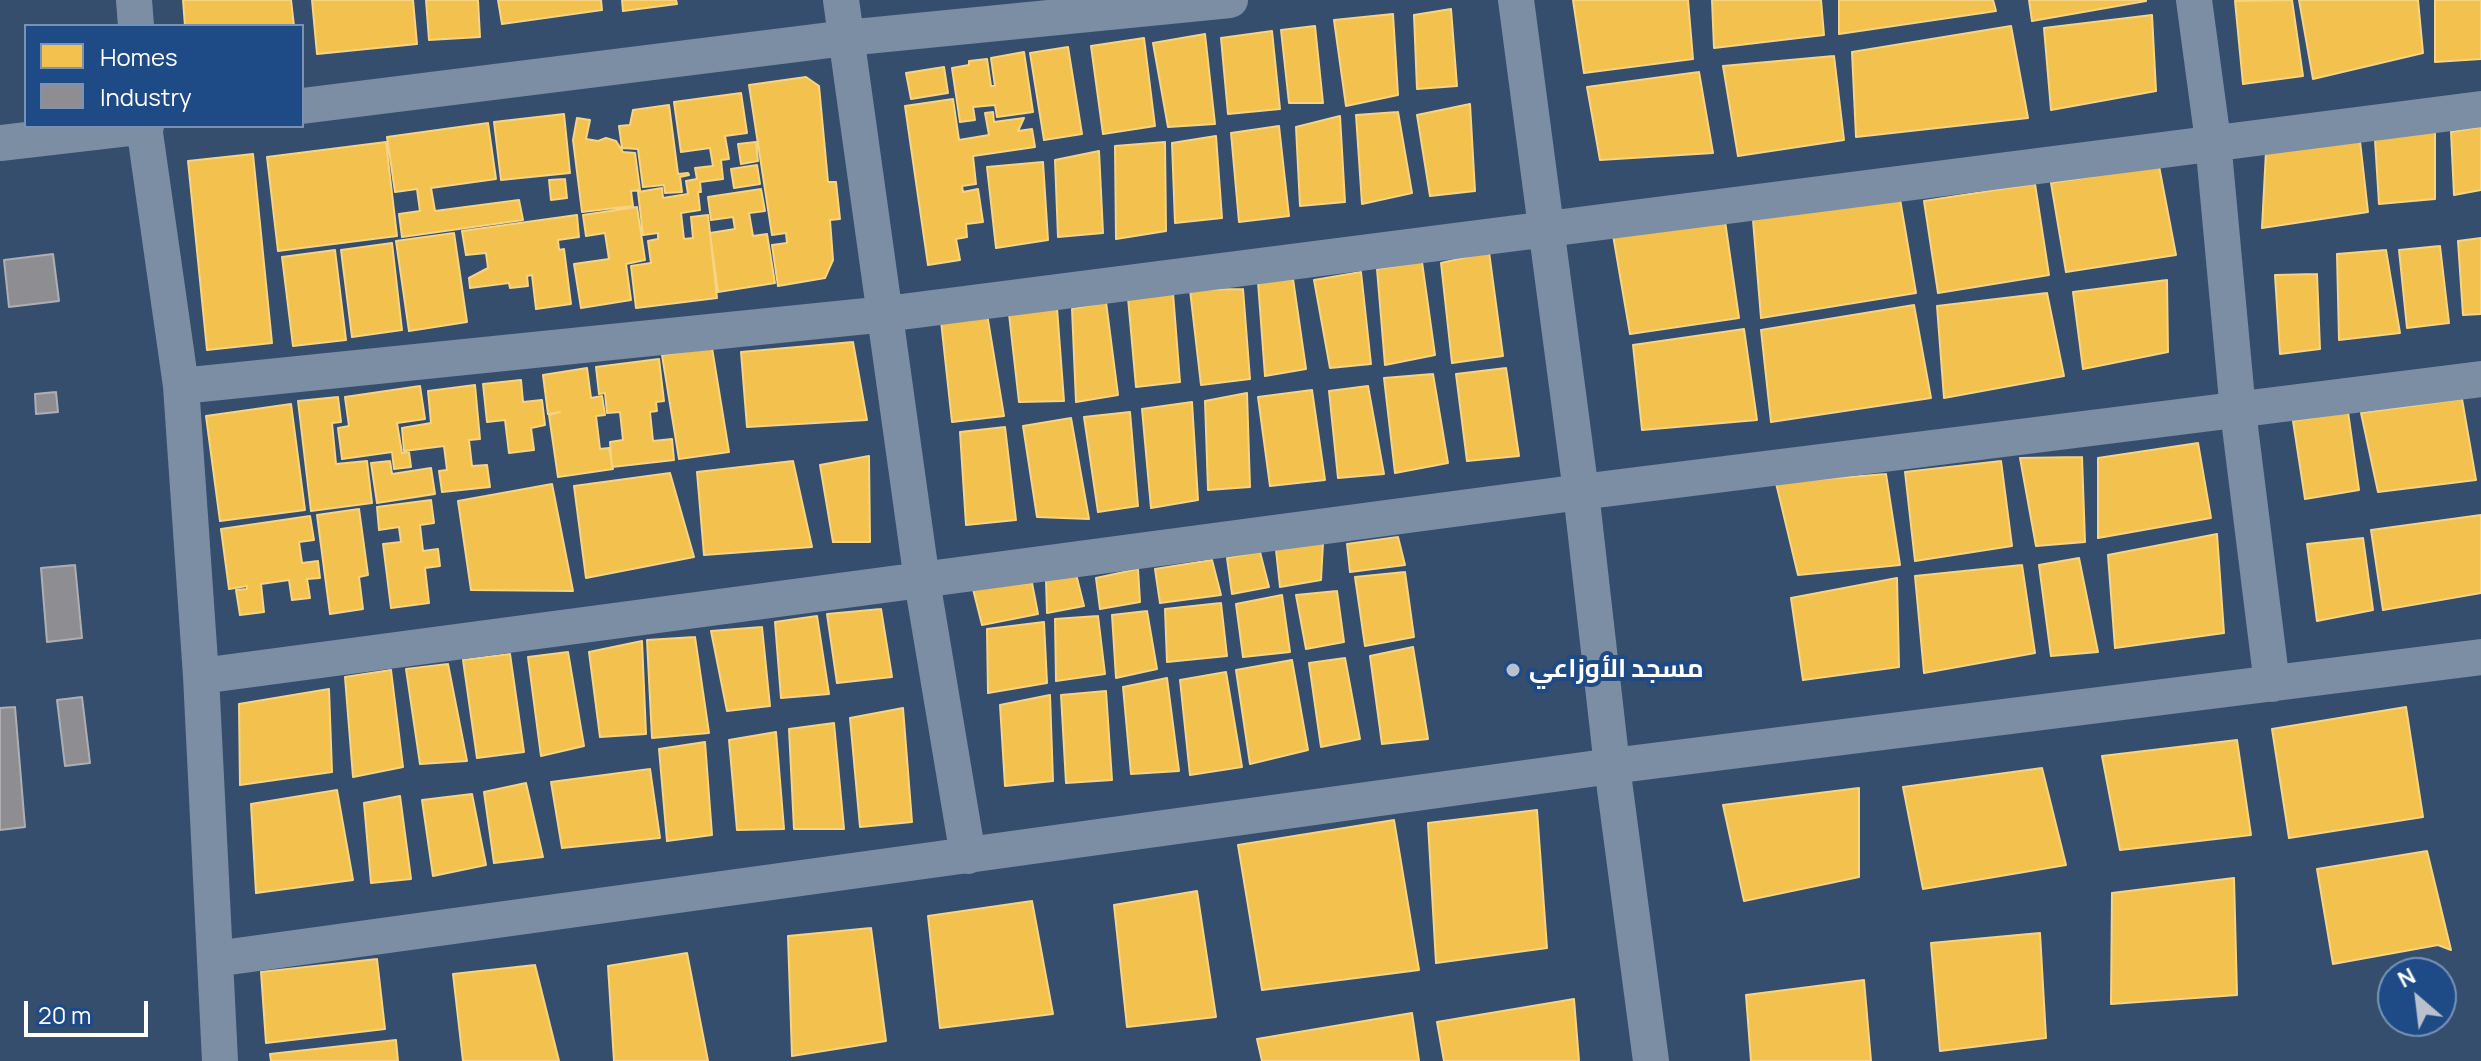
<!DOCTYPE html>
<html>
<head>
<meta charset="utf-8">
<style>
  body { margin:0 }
  #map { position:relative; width:2481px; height:1061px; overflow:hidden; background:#364e6e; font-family:Manrope,sans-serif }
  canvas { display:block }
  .legend { position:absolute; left:24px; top:24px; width:280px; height:104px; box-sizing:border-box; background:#1e4b86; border:2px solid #7893b6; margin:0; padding:10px 14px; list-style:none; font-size:24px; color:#fff }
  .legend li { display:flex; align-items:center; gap:16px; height:40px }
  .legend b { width:40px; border:2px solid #7893b6 }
  .north { position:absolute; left:2377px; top:957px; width:80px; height:80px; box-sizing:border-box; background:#1e4b86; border:2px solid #7893b6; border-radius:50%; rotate:332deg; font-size:22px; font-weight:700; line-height:32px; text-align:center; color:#fff }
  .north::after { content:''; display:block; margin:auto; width:28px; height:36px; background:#b9c1cc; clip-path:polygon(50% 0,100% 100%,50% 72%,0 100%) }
  .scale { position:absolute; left:24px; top:1001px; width:124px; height:36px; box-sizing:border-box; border:4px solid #fff; border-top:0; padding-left:10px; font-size:24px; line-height:28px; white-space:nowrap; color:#fff; -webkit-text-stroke:6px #1e4b86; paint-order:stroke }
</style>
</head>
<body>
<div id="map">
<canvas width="2481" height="1061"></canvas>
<ul class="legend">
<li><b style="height:22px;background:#f2c14e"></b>Homes</li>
<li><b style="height:22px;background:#8d8d92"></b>Industry</li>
</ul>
<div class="north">N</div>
<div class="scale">20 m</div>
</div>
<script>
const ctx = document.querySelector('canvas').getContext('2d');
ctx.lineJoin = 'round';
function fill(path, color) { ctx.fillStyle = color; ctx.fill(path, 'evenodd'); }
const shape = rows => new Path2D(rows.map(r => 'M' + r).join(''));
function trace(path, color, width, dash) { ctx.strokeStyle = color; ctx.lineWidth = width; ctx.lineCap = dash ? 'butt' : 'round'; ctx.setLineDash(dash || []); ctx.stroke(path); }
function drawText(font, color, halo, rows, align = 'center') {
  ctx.font = font + ' Manrope,Cairo,sans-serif'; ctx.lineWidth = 8; ctx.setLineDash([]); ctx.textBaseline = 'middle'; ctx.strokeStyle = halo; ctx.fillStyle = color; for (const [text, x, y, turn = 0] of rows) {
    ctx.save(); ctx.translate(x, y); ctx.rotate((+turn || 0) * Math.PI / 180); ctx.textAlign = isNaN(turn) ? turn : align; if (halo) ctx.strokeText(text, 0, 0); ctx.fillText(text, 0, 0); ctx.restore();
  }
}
const homes = shape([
  [183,0,291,0,294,26,185,26,183,0],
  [312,0,413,0,417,44,317,54,312,0],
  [426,0,478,0,480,37,429,40,426,0],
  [498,0,601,0,602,10,502,24,498,0],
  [622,0,676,0,677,4,623,11,622,0],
  [1573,0,1688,0,1693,59,1584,73,1573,0],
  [1712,0,1821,0,1824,35,1714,48,1712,0],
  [1839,0,1993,0,1996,11,1839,34,1839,0],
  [2029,0,2146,0,2146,1,2032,21,2029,0],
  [2292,0,2303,76,2243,84,2235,1,2292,0],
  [2299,0,2418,0,2423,53,2313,79,2299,0],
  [2435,0,2481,0,2481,59,2435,62,2435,0],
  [1451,9,1457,86,1417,89,1414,15,1451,9],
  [1393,14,1398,95,1346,106,1334,20,1393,14],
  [2152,15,2156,91,2051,110,2044,28,2152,15],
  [1315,26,1323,103,1289,103,1281,30,1315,26],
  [2011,26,2028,118,1856,137,1852,52,2011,26],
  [1272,31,1280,109,1228,114,1221,38,1272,31],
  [1205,34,1215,124,1168,127,1153,43,1205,34],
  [1144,38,1155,126,1103,134,1091,46,1144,38],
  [1068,47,1082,134,1044,140,1030,53,1068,47],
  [1024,52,1033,112,997,117,995,105,973,107,975,120,960,122,952,68,969,65,969,61,987,59,991,86,995,86,991,58,1024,52],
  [1834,56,1844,140,1738,156,1723,66,1834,56],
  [944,67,948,93,911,99,906,73,944,67],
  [1699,72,1713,153,1600,160,1587,87,1699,72],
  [806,77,819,86,828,182,836,182,840,219,830,220,833,260,825,278,778,286,772,245,787,243,786,233,772,235,749,85,806,77],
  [741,93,747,133,725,136,729,159,721,160,723,179,700,182,701,192,698,192,700,210,681,213,684,239,693,238,691,217,708,215,717,298,636,308,631,266,651,263,648,241,658,239,658,233,643,235,638,192,662,188,663,198,688,194,686,181,697,179,695,168,713,166,710,148,681,152,674,102,741,93],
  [953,99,959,140,989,135,985,113,993,112,994,122,1024,118,1018,131,1032,129,1035,147,973,156,976,184,962,186,963,192,978,189,983,222,966,224,967,237,956,239,960,260,928,265,905,106,953,99],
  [1470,104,1475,191,1430,196,1417,115,1470,104],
  [669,105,678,174,688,173,689,175,680,177,682,192,665,193,664,185,643,187,638,149,622,148,619,126,630,125,633,110,669,105],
  [1398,112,1412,193,1362,204,1356,115,1398,112],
  [564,114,570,173,501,180,494,122,564,114],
  [1340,116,1345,202,1300,206,1296,127,1340,116],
  [577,118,590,120,586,139,598,141,606,138,616,141,623,152,635,153,640,190,631,191,633,206,582,212,573,140,577,118],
  [488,123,496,179,431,188,435,211,519,200,523,220,402,237,399,214,420,211,417,189,395,192,387,137,488,123],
  [1279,126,1289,216,1239,222,1231,133,1279,126],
  [2481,127,2481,190,2454,195,2451,132,2481,127],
  [2435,130,2435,199,2379,204,2375,140,2435,130],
  [1216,136,1222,218,1175,223,1172,143,1216,136],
  [2360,141,2368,212,2262,228,2266,151,2360,141],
  [386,142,397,236,278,251,267,157,386,142],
  [756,142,758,161,741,164,738,144,756,142],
  [1165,142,1166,231,1116,239,1115,146,1165,142],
  [1099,151,1103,233,1058,237,1055,160,1099,151],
  [253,154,272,343,207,350,188,161,253,154],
  [1043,162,1048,240,996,248,987,167,1043,162],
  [757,165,760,184,734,188,731,169,757,165],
  [2159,166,2176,255,2066,272,2051,183,2159,166],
  [565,179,567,198,551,200,549,180,565,179],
  [2035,184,2049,275,1938,293,1924,201,2035,184],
  [761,189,765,211,749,213,753,236,767,234,775,283,718,292,710,233,735,229,733,217,711,220,708,197,761,189],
  [1900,199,1916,293,1761,318,1753,220,1900,199],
  [637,207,645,260,626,264,631,300,581,308,574,264,609,259,605,233,586,236,583,215,637,207],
  [577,215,579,237,558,240,559,250,564,249,571,304,536,309,532,275,527,276,528,286,510,288,509,283,470,288,469,278,488,268,486,253,466,255,462,231,577,215],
  [1725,221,1739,318,1630,334,1613,235,1725,221],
  [454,233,467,322,409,331,396,241,454,233],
  [2481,238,2481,314,2463,315,2458,241,2481,238],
  [392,243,402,330,352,337,341,250,392,243],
  [2440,246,2449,323,2407,328,2399,250,2440,246],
  [335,250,346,340,293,346,282,257,335,250],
  [2386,250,2400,333,2339,340,2337,254,2386,250],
  [1489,252,1503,356,1452,363,1441,263,1489,252],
  [1422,262,1435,355,1385,365,1377,269,1422,262],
  [1361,272,1371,364,1330,368,1314,280,1361,272],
  [2317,274,2320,349,2280,354,2275,275,2317,274],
  [1293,279,1306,369,1265,376,1258,282,1293,279],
  [2167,280,2168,352,2083,369,2073,292,2167,280],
  [1243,289,1250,379,1201,385,1190,290,1243,289],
  [1173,293,1180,382,1136,387,1128,298,1173,293],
  [2047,293,2064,376,1944,398,1937,306,2047,293],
  [1106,302,1118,395,1076,402,1072,309,1106,302],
  [1914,305,1931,398,1771,422,1761,330,1914,305],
  [1057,308,1064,401,1019,402,1009,314,1057,308],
  [987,314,1004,416,952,422,941,321,987,314],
  [1744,329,1757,420,1642,430,1633,345,1744,329],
  [853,342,867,420,747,427,741,352,853,342],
  [712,348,729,452,679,459,662,355,712,348],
  [659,359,664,401,656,402,657,411,650,412,653,441,672,439,674,460,612,467,610,442,623,440,620,412,607,413,605,393,599,394,596,367,659,359],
  [587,368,591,398,602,396,605,415,596,416,600,449,609,448,613,469,558,477,549,415,560,412,548,414,543,375,587,368],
  [1506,368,1519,456,1467,461,1456,374,1506,368],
  [1433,374,1448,463,1395,473,1384,378,1433,374],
  [521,380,523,402,542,400,545,425,531,428,534,450,509,453,505,420,487,422,483,384,521,380],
  [475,385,480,439,469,440,472,466,487,465,490,487,442,492,439,471,447,470,444,446,404,451,402,428,431,423,428,391,475,385],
  [420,386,425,419,397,423,402,453,409,452,411,467,394,469,392,452,342,459,338,428,349,426,345,397,420,386],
  [1368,386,1384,474,1338,478,1329,391,1368,386],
  [1312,390,1325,480,1270,486,1258,397,1312,390],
  [1247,393,1250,487,1208,490,1205,401,1247,393],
  [338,397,341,422,332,423,336,464,367,461,372,503,311,511,298,401,338,397],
  [2462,399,2476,480,2378,492,2361,413,2462,399],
  [1192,402,1198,500,1151,508,1142,409,1192,402],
  [291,404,305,510,220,521,206,416,291,404],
  [1130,412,1138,506,1098,512,1084,417,1130,412],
  [2348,412,2359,490,2305,499,2293,421,2348,412],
  [1071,418,1089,519,1037,517,1023,426,1071,418],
  [1005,427,1016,520,966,525,960,432,1005,427],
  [2198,443,2211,518,2098,538,2098,458,2198,443],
  [869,456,870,542,833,542,820,465,869,456],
  [2082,457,2085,542,2036,546,2020,458,2082,457],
  [390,461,392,474,431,468,435,494,377,503,371,463,390,461],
  [793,461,812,547,704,555,697,472,793,461],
  [2001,461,2012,546,1915,561,1905,472,2001,461],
  [670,473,694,557,586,578,574,486,670,473],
  [1886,474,1900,565,1798,575,1776,483,1886,474],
  [552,484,573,591,471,590,458,501,552,484],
  [431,500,434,523,420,525,423,551,438,549,440,566,425,568,429,603,391,608,383,544,401,542,399,527,379,530,377,507,431,500],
  [359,509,368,575,359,577,363,609,330,614,317,515,359,509],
  [2481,515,2481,593,2383,610,2371,530,2481,515],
  [310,516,314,540,299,542,302,563,318,561,320,578,307,579,310,598,292,600,289,580,261,584,264,612,240,615,236,590,247,589,247,586,229,589,221,529,310,516],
  [2217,534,2224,633,2115,648,2108,555,2217,534],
  [1398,537,1405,565,1350,572,1347,544,1398,537],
  [2363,538,2373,610,2317,621,2307,544,2363,538],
  [1323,543,1321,580,1280,587,1276,550,1323,543],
  [1260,552,1269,587,1232,594,1227,558,1260,552],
  [2079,558,2098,652,2051,656,2039,565,2079,558],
  [1212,560,1221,595,1160,603,1155,569,1212,560],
  [2022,565,2035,653,1924,673,1915,576,2022,565],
  [1138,569,1140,602,1100,609,1096,578,1138,569],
  [1405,572,1414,637,1365,646,1355,577,1405,572],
  [1076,574,1084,606,1047,613,1046,580,1076,574],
  [1897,578,1899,667,1803,680,1791,598,1897,578],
  [1032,583,1038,614,982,625,973,589,1032,583],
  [1337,591,1344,642,1306,649,1296,595,1337,591],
  [1282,595,1290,652,1243,657,1236,604,1282,595],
  [1221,603,1227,656,1167,662,1165,609,1221,603],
  [881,609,892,677,837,683,827,614,881,609],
  [1147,611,1157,669,1116,678,1112,615,1147,611],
  [817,616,829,694,781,698,775,622,817,616],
  [1098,616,1105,674,1056,681,1055,619,1098,616],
  [1044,622,1047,683,988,693,987,629,1044,622],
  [762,627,770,706,727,711,711,631,762,627],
  [695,637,709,733,652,738,647,640,695,637],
  [642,641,646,734,600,737,589,652,642,641],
  [1413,647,1428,739,1382,744,1370,656,1413,647],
  [568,652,584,746,541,756,528,657,568,652],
  [510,654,524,752,477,758,463,660,510,654],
  [1345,658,1360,739,1321,747,1309,663,1345,658],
  [1292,660,1308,750,1250,764,1236,670,1292,660],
  [448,664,467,761,420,764,406,669,448,664],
  [391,670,403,767,353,777,345,677,391,670],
  [1226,672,1242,767,1190,775,1180,680,1226,672],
  [1167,678,1179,771,1131,774,1123,687,1167,678],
  [329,689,332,772,240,785,239,704,329,689],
  [1106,691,1112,780,1066,783,1061,695,1106,691],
  [1050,695,1053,781,1005,786,1000,705,1050,695],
  [2406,707,2423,817,2289,838,2272,729,2406,707],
  [903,708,912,822,860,827,850,718,903,708],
  [834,723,844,829,794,829,789,729,834,723],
  [776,732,784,829,737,830,729,740,776,732],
  [2237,740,2251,835,2120,850,2102,756,2237,740],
  [705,742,712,835,667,841,659,749,705,742],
  [2042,768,2066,865,1923,889,1903,787,2042,768],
  [650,769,660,838,562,848,551,782,650,769],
  [526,783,543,857,494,863,484,792,526,783],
  [1859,788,1859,877,1744,901,1723,805,1859,788],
  [337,790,353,880,256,893,251,804,337,790],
  [472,794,486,865,433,876,422,800,472,794],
  [400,796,411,879,371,883,364,803,400,796],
  [1537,810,1547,948,1436,963,1428,823,1537,810],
  [1394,820,1419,970,1262,990,1238,845,1394,820],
  [2427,851,2451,950,2438,945,2333,964,2317,869,2427,851],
  [2234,878,2237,995,2111,1004,2112,893,2234,878],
  [1197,891,1216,1017,1127,1027,1114,905,1197,891],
  [1032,901,1053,1014,940,1028,928,916,1032,901],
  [871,928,886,1041,792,1056,788,936,871,928],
  [2040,933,2046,1038,1940,1051,1931,943,2040,933],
  [687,953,708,1061,614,1061,608,966,687,953],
  [377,959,385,1029,266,1043,261,972,377,959],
  [535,965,559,1061,463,1061,453,974,535,965],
  [1864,980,1871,1061,1751,1061,1746,995,1864,980],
  [1574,999,1579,1061,1444,1061,1437,1022,1574,999],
  [1412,1013,1419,1061,1262,1061,1257,1039,1412,1013],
  [396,1040,398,1061,271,1061,270,1054,396,1040]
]);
fill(homes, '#f2c14e');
trace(homes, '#f6d483', 2);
const industry = shape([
  [53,254,59,301,9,307,4,260,53,254],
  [56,392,58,412,36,414,35,394,56,392],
  [75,565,82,638,47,642,41,568,75,565],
  [82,697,90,763,65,766,57,700,82,697],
  [15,707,25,827,0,830,0,708,15,707]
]);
fill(industry, '#8d8d92');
trace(industry, '#afafb3', 2);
trace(shape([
  [134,0,136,26],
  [841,0,922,581,968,856],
  [1516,0,1581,492,1612,766,1651,1061],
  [2194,0,2213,141,2238,411,2272,684],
  [302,106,846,38,1230,0],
  [144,126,181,386,201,676,220,1061],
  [0,143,146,126],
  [181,386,886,314,2481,109],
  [201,676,1581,492,2481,379],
  [215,959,1612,766,2481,657]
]), '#7c8ea4', 36);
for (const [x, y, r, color] of [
  [1513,670,8,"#b9c1cc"]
]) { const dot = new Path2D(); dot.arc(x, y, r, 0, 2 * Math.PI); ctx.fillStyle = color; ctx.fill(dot); trace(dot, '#1e4b86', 3); }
drawText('bold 26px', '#fff', '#1e4b86', [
  ["مسجد الأوزاعي",1529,670]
], 'left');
</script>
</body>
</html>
